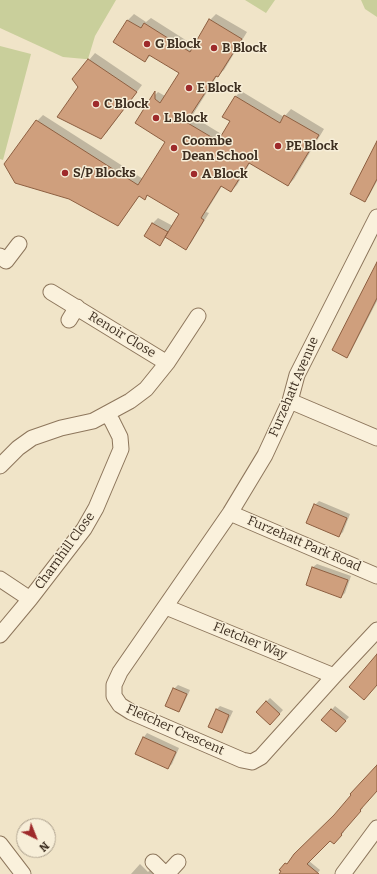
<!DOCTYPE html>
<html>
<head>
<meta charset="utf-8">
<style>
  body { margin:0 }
  #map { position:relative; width:377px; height:874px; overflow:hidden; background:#f0e4c8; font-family:Bitter,serif }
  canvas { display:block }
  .north { position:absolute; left:16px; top:818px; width:40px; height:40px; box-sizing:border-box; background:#f7eed8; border:1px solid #ada18e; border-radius:50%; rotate:137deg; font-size:11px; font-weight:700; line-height:16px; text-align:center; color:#3d2e20 }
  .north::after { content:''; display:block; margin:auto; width:14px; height:18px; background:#9e2a2b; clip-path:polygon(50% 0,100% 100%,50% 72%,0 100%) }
</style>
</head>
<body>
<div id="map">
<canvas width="377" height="874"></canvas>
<div class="north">N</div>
</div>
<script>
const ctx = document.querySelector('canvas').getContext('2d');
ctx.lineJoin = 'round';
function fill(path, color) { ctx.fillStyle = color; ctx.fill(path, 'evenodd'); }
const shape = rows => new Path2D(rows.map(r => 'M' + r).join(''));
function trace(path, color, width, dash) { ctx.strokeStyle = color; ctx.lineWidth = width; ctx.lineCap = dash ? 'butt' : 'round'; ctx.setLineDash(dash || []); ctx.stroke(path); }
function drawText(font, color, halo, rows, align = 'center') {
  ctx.font = font + ' Bitter,serif'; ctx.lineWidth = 3; ctx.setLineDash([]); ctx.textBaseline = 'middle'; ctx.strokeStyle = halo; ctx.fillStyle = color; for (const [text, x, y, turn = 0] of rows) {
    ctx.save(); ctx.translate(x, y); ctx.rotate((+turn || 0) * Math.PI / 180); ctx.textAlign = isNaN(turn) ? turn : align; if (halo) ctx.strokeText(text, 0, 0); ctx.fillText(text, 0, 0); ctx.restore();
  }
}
fill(shape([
  [0,0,116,0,95,36,88,59,85,59,63,57,0,28],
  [245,0,275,0,266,13],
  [361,0,377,0,377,17,365,9],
  [0,46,31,54,3,160,0,159]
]), '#c9cf9b');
fill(shape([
  [134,14,146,22,151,18,195,46,210,20,216,14,247,32,224,70,217,76,192,116,223,135,231,121,235,97,241,91,284,117,291,109,324,129,294,179,288,185,250,163,237,185,231,191,222,186,206,212,209,213,191,243,185,248,166,237,159,245,153,223,158,218,173,226,180,214,148,195,145,198,140,195,123,219,118,225,37,121,43,115,143,179,166,141,152,98,158,92,165,96,180,73,151,55,145,61,115,41,128,20],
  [95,53,142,85,107,132,101,138,79,87,73,79],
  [377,143,377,181,369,196,365,200],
  [377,264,377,301,350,353,347,357],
  [319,501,350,514,343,532,339,536,315,505],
  [317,564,351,576,345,593,341,597,313,567],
  [178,685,190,690,182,707,179,711,174,689],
  [270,698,283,710,274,720,266,702],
  [220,706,233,711,225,728,221,732,216,710],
  [335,706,349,717,340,727,323,720],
  [147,733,179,748,172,764,168,768,136,754,144,737],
  [377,765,377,786,361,807,363,808,343,830,344,832,334,842,330,839,309,861,320,870,317,874,281,874,335,815],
  [140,864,148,872,151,869,156,874,131,874]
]), '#0003');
const building = shape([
  [209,19,242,39,218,77,216,76,186,122,218,141,230,121,222,117,235,96,280,123,284,115,319,135,288,186,249,163,231,192,221,186,201,218,204,220,186,250,165,237,179,214,147,195,145,200,139,196,118,226,69,199,15,183,4,164,36,120,138,185,165,142,135,123,155,91,155,99,160,103,179,73,149,55,145,62,113,42,127,20,141,28,144,23,190,52,209,19],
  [88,59,137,92,101,139,57,117,78,87,72,79,88,59],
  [377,141,377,179,365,202,350,194,377,141],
  [152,223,168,232,160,246,144,236,152,223],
  [377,262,377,298,347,358,332,350,377,262],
  [314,504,347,518,339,537,306,523,314,504],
  [312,567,348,580,341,598,306,585,312,567],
  [377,654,377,685,364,700,349,687,377,654],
  [173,688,187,694,179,712,165,706,173,688],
  [266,701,280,714,270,725,256,712,266,701],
  [216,709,229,715,222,733,208,727,216,709],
  [331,709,346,721,336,732,321,720,331,709],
  [143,737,176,752,168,769,135,754,143,737],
  [377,765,377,791,360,810,361,811,341,834,342,835,334,844,330,841,307,864,319,874,279,874,281,871,279,870,285,863,287,864,294,854,334,815,351,795,350,794,377,765]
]);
fill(building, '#cf9f7d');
trace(building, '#8d5f41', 1);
const minor = shape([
  [377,217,297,375,290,401,265,455,230,513,120,672,114,685,114,696,120,705,131,712,242,760,252,762,261,757,334,676,377,630],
  [0,256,6,261,19,244],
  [51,292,167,363],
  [69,320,77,307],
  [290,401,377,438],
  [0,466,18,448,32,438,61,428,93,421,130,401,146,389,167,363,198,316],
  [230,513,377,576],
  [0,579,30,599],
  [166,607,334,676],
  [0,635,30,599,84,529,96,508,121,449,120,437,112,421,107,414],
  [0,844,23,874],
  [153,862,165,874],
  [167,874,178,862],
  [343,874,377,828]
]);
trace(minor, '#8d765c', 17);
trace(minor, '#faf1dc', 15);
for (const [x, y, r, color] of [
  [147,44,4,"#9e2a2b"],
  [214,48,4,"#9e2a2b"],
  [189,88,4,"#9e2a2b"],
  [96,104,4,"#9e2a2b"],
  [156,118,4,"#9e2a2b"],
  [278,146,4,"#9e2a2b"],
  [174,148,4,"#9e2a2b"],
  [65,173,4,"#9e2a2b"],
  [194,174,4,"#9e2a2b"]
]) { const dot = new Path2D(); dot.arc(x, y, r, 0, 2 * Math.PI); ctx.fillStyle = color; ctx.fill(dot); trace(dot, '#f7eed8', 1.5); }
drawText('bold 13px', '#3d2e20', '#f7eed8', [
  ["G Block",155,44],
  ["B Block",222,48],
  ["E Block",197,88],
  ["C Block",104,104],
  ["L Block",164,118],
  ["Coombe",182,141],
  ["Dean School",182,156],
  ["PE Block",286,146],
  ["S/P Blocks",73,173],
  ["A Block",202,174]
], 'left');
drawText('13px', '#3d2e20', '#f7eed8', [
  ["Renoir Close",122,335,31],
  ["Furzehatt Avenue",294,387,-67],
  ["Furzehatt Park Road",304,544,23],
  ["Charnhill Close",65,551,-54],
  ["Fletcher Way",250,641,22],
  ["Fletcher Crescent",175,730,24]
]);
</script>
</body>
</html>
